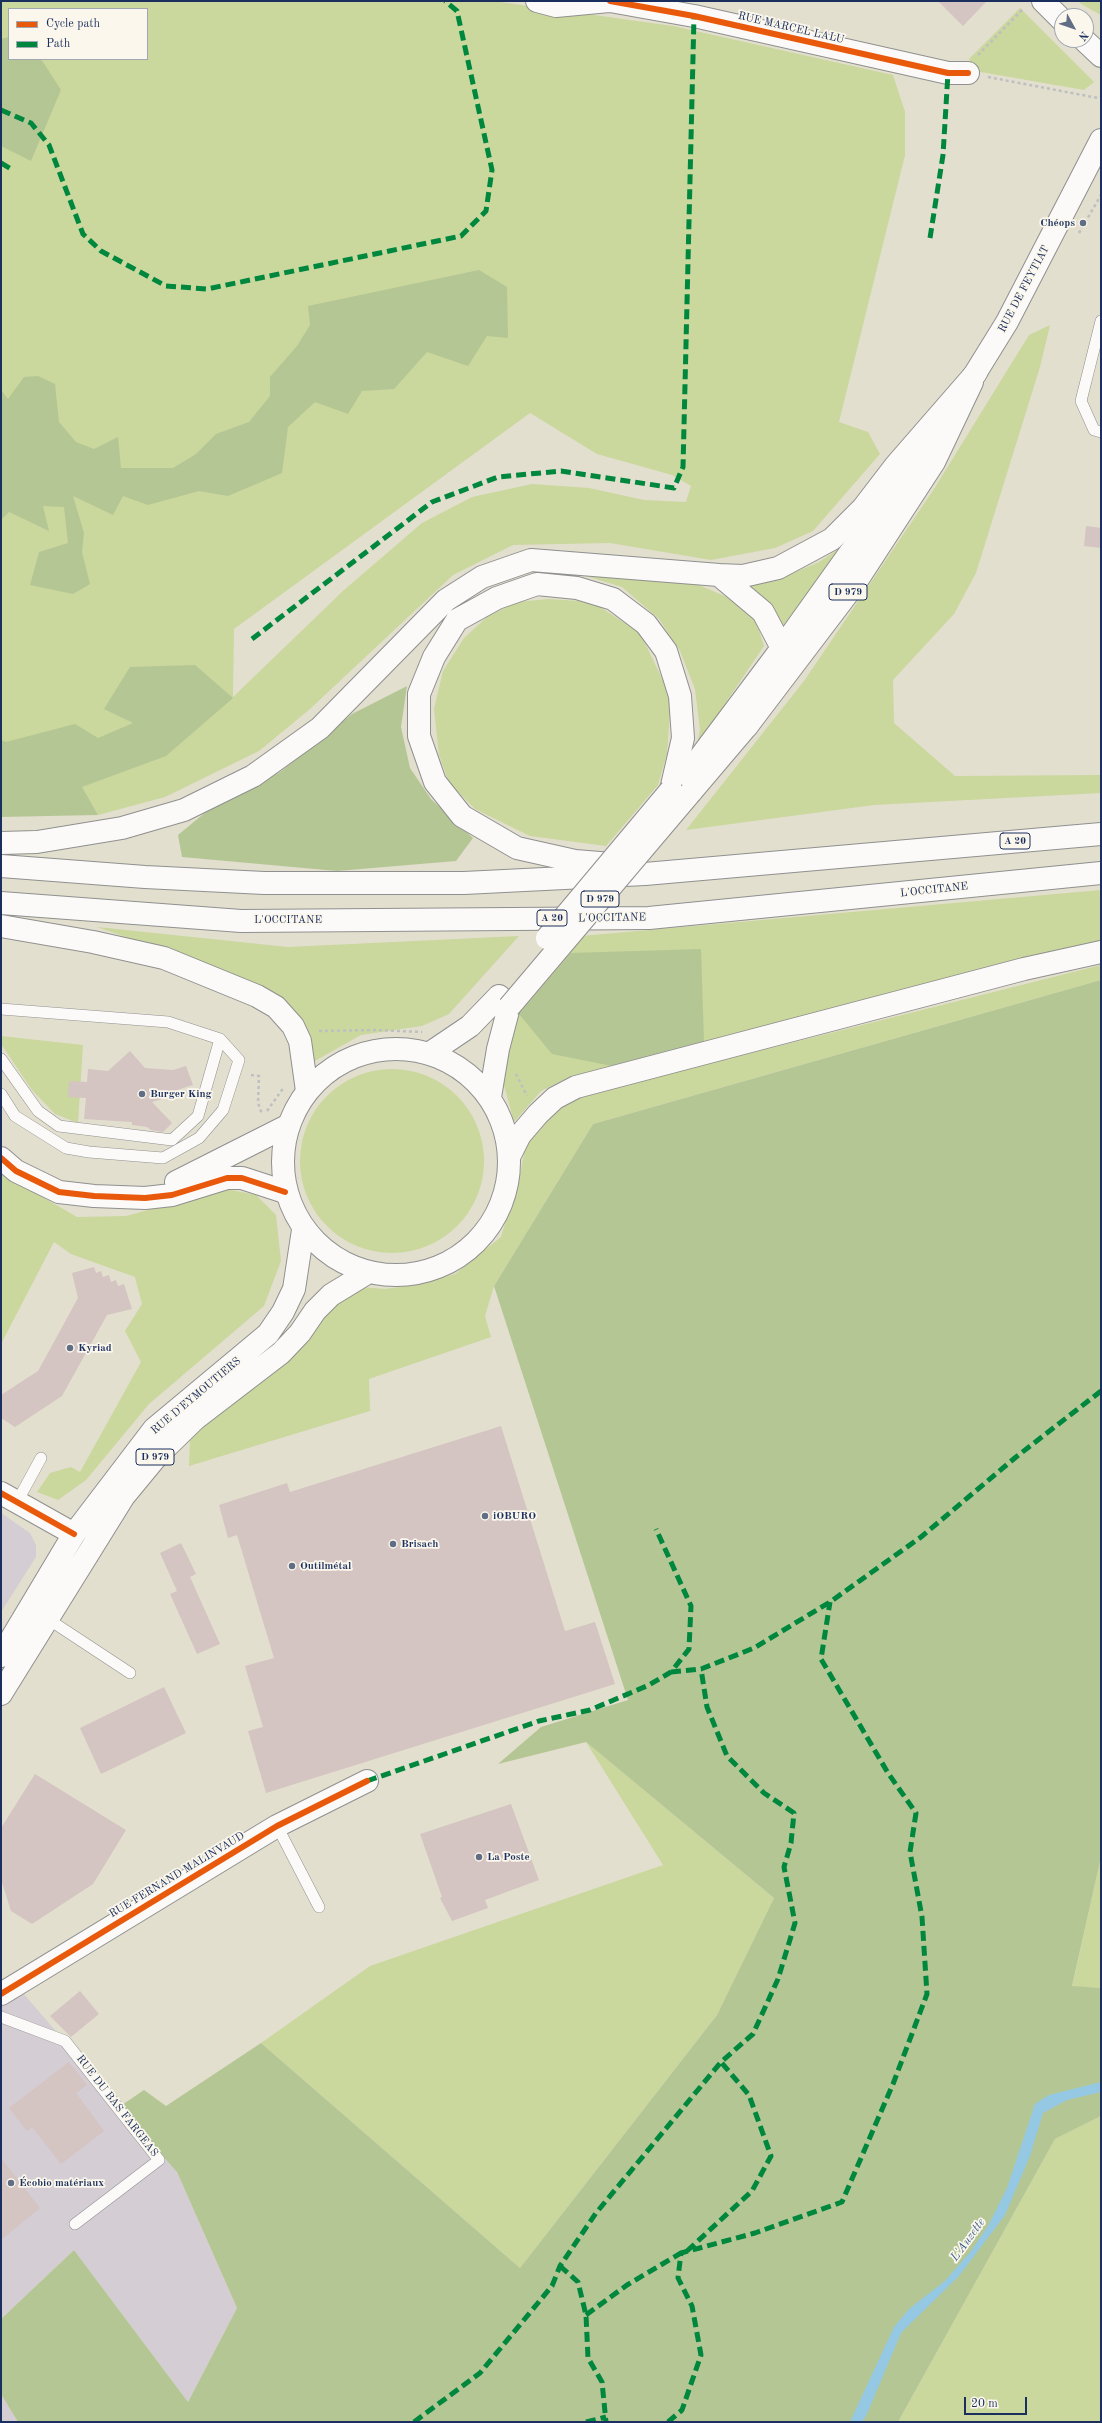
<!DOCTYPE html>
<html>
<head>
<meta charset="utf-8">
<style>
  body { margin:0 }
  #map { position:relative; width:1102px; height:2423px; overflow:hidden; background:#e3dfce; font-family:"Old Standard TT",serif }
  canvas { display:block }
  .frame { position:absolute; inset:0; border:2px solid #1b2f5e; pointer-events:none }
  .legend { position:absolute; left:8px; top:8px; width:140px; height:52px; box-sizing:border-box; background:#fbf7ec; border:1px solid #a1a7b3; margin:0; padding:5px 7px; list-style:none; font-size:12px; color:#1b2f5e }
  .legend li { display:flex; align-items:center; gap:8px; height:20px }
  .legend b { width:20px; border:1px solid #a1a7b3 }
  .north { position:absolute; left:1054px; top:8px; width:40px; height:40px; box-sizing:border-box; background:#fbf7ec; border:1px solid #a1a7b3; border-radius:50%; rotate:130deg; font-size:11px; font-weight:700; line-height:16px; text-align:center; color:#1b2f5e }
  .north::after { content:''; display:block; margin:auto; width:14px; height:18px; background:#616d85; clip-path:polygon(50% 0,100% 100%,50% 72%,0 100%) }
  .scale { position:absolute; left:964px; top:2397px; width:63px; height:18px; box-sizing:border-box; border:2px solid #1b2f5e; border-top:0; padding-left:5px; font-size:12px; line-height:14px; white-space:nowrap; color:#1b2f5e; -webkit-text-stroke:3px #fbf7ec; paint-order:stroke }
</style>
</head>
<body>
<div id="map">
<canvas width="1102" height="2423"></canvas>
<div class="frame"></div>
<ul class="legend">
<li><b style="height:5px;background:#e8590c"></b>Cycle path</li>
<li><b style="height:5px;background:#00873e"></b>Path</li>
</ul>
<div class="north">N</div>
<div class="scale">20 m</div>
</div>
<script>
const ctx = document.querySelector('canvas').getContext('2d');
ctx.lineJoin = 'round';
function fill(path, color) { ctx.fillStyle = color; ctx.fill(path, 'evenodd'); }
const shape = rows => new Path2D(rows.map(r => 'M' + r).join(''));
function trace(path, color, width, dash) { ctx.strokeStyle = color; ctx.lineWidth = width; ctx.lineCap = dash ? 'butt' : 'round'; ctx.setLineDash(dash || []); ctx.stroke(path); }
function drawText(font, color, halo, rows, align = 'center') {
  ctx.font = font + ' "Old Standard TT",serif'; ctx.lineWidth = 3.5; ctx.setLineDash([]); ctx.textBaseline = 'middle'; ctx.strokeStyle = halo; ctx.fillStyle = color; for (const [text, x, y, turn = 0] of rows) {
    ctx.save(); ctx.translate(x, y); ctx.rotate((+turn || 0) * Math.PI / 180); ctx.textAlign = isNaN(turn) ? turn : align; if (halo) ctx.strokeText(text, 0, 0); ctx.fillText(text, 0, 0); ctx.restore();
  }
}
fill(shape([
  [1,1513,30,1533,36,1545,36,1557,1,1612],
  [23,1993,177,2172,237,2308,188,2402,74,2250,1,2319,1,2006],
  [1,2394,18,2422,1,2422]
]), '#d4cdd4');
fill(shape([
  [1,1,493,1,673,26,893,75,905,112,905,155,839,422,868,432,880,454,813,531,775,548,711,560,610,543,513,545,453,575,310,709,259,751,165,797,98,815,81,787,1,787],
  [9,9,147,9,147,59,9,59],
  [530,413,597,454,672,475,691,486,686,502,644,500,589,488,532,484,472,497,422,523,344,590,233,697,234,629],
  [1079,1,1101,1,1101,15,1081,4],
  [1020,8,1094,82,1084,90,975,71,969,59],
  [1050,325,1040,367,976,573,954,614,893,680,894,723,955,776,1101,775,1101,793,874,805,686,830,804,681,934,489,1029,335],
  [852,540,784,629,771,604,743,582,782,578,819,562],
  [570,571,699,585,729,598,754,615,764,646,697,745,700,730,695,689,680,651,659,619,622,587],
  [548,599,580,601,600,607,640,633,671,697,667,754,658,785,606,846,530,836,475,809,449,783,439,755,434,709,443,671,464,638,487,617,517,602],
  [1101,890,1101,942,994,966,572,1076,541,1091,514,1122,499,1067,520,1011,581,936],
  [97,927,288,947,519,936,449,1014,422,1026,361,1035,313,1062,307,1028,287,1002,246,979],
  [1101,965,1101,980,593,1124,494,1286,485,1316,491,1337,369,1379,370,1411,189,1466,190,1440,332,1302,360,1287,385,1289,416,1285,455,1274,501,1237,521,1170,526,1142,559,1103,612,1088],
  [1,1036,83,1045,78,1123,55,1114,32,1090,1,1044],
  '300 1161a92 92 0 1 1 184 0a92 92 0 1 1-184 0Z',
  [1,1173,77,1217,126,1216,226,1189,256,1195,276,1215,281,1261,264,1306,149,1404,86,1480,58,1500,37,1492,50,1473,71,1467,80,1472,141,1362,125,1331,142,1304,135,1277,71,1254,54,1242,1,1344],
  [586,1742,774,1898,717,2015,520,2268,261,2043,370,1966,663,1865],
  [1101,1857,1101,1988,1072,1987],
  [1101,2116,1101,2422,898,2422,1055,2139]
]), '#cad79d');
fill(shape([
  [9,37,9,59,41,59,61,90,31,161,1,146,1,39],
  [479,270,507,287,508,338,487,336,468,366,427,352,394,389,362,391,348,414,315,402,288,427,282,473,228,496,199,491,148,505,123,496,113,515,73,496,84,533,82,552,90,584,73,594,30,585,39,552,68,543,64,507,43,506,49,531,9,512,1,520,1,390,8,399,24,377,38,376,55,384,59,422,76,442,94,449,118,437,121,468,173,468,196,454,216,434,249,422,270,396,270,377,297,346,310,325,308,306],
  [195,665,233,698,166,756,82,787,98,815,1,817,1,740,6,742,75,724,98,738,133,723,104,709,130,667],
  [407,686,401,727,410,768,431,799,473,838,456,861,337,871,182,857,178,835,207,811,280,772,352,714],
  [701,949,704,1042,612,1066,552,1054,519,1014,571,953],
  [1101,980,1101,1857,1072,1986,1101,1988,1101,2116,1055,2139,898,2422,18,2422,1,2394,1,2319,74,2250,188,2402,237,2308,177,2172,119,2107,144,2090,166,2106,261,2043,520,2268,717,2015,774,1898,586,1742,498,1764,541,1727,628,1700,494,1286,593,1124]
]), '#b5c695');
fill(shape([
  [1101,2082,1101,2092,1067,2100,1043,2113,1030,2156,1005,2215,959,2276,901,2333,867,2414,862,2422,850,2422,894,2327,909,2309,945,2281,971,2251,988,2226,1007,2188,1035,2104,1049,2095]
]), '#94c8e3');
fill(shape([
  [938,1,987,1,963,26],
  [1086,526,1101,528,1101,548,1084,546],
  [130,1051,145,1068,173,1070,186,1066,193,1085,174,1091,176,1095,152,1102,172,1123,163,1132,151,1130,147,1127,132,1125,132,1122,84,1119,86,1098,68,1097,69,1081,87,1082,88,1069,108,1071],
  [94,1267,96,1273,101,1271,103,1277,109,1275,111,1282,116,1280,118,1286,124,1284,132,1309,107,1315,62,1396,15,1427,1,1418,1,1395,38,1371,78,1298,72,1273],
  [501,1426,565,1631,595,1622,615,1684,266,1793,248,1731,263,1727,245,1666,274,1658,237,1535,228,1538,219,1505,287,1483,290,1492],
  [181,1543,196,1574,190,1577,220,1644,197,1654,170,1594,177,1591,160,1553],
  [164,1687,186,1733,101,1774,80,1728],
  [35,1774,126,1830,93,1884,32,1924,11,1911,1,1879,1,1828],
  [511,1804,539,1880,485,1900,488,1908,452,1921,440,1898,442,1897,420,1834],
  [80,1991,99,2014,71,2037,50,2016],
  [69,2062,87,2085,76,2093,104,2131,61,2164,32,2127,27,2131,9,2108],
  [1,2158,40,2208,1,2240]
]), '#d4c4c2');
const lane = shape([
  [1101,321,1081,401,1094,430,1101,432],
  [1,1009,168,1022,220,1039,239,1060,223,1110,199,1138,163,1158,89,1152,66,1148,15,1116,1,1094],
  [1,1059,38,1111,59,1126,172,1140,198,1116,220,1039],
  [17,1502,41,1458],
  [48,1619,130,1673],
  [277,1826,319,1907],
  [1,2017,65,2041,159,2160,75,2224]
]);
const street = shape([
  [537,1,556,6,609,1],
  [610,1,694,16,948,73,968,73],
  [1,1493,74,1534],
  [1,1994,277,1826,367,1781]
]);
const secondary = shape([
  [1043,1,1062,20],
  [1084,40,1101,56],
  [1,1158,16,1171,59,1192,94,1196,145,1198,172,1195,227,1178,242,1178,285,1192],
  [176,1182,287,1126]
]);
const primary = shape([
  [965,390,1007,322,1101,140],
  [671,790,698,760,782,648,945,420],
  [691,792,747,726,854,585,934,462,972,382],
  '283 1162a113 113 0 1 1 226 0a113 113 0 1 1-226 0Z',
  [430,1053,470,1026,499,996],
  [490,1097,498,1049,509,1007],
  [1,1656,74,1534,154,1429,268,1334,283,1312,294,1289,303,1230],
  [1,1694,124,1496,157,1456,195,1419,281,1353,300,1333,315,1311,331,1295,367,1273]
]);
const highway = shape([
  [719,575,743,576,778,568,832,539,863,508,896,465,976,373],
  [1,843,37,842,122,828,184,810,253,776,320,728,446,600,482,577,531,560,719,575,763,612,782,648,776,668,747,726],
  [612,864,575,861,517,848,462,816,435,782,419,736,419,694,434,657,457,620,497,598,537,584,577,588,613,599,646,624,666,651,680,696,683,738,671,790],
  [1,866,145,877,264,883,464,883,645,874,1101,834],
  [1,903,241,921,649,918,1101,873],
  [1,926,93,942,164,958,257,996,276,1007,293,1026,300,1041,307,1091],
  [510,1155,520,1135,538,1114,555,1098,576,1087,1024,969,1101,952]
]);
trace(lane, '#8f908f', 12);
trace(street, '#8f908f', 24);
trace(secondary, '#8f908f', 24);
trace(primary, '#8f908f', 24);
trace(highway, '#8f908f', 24);
trace(shape([
  [978,55,1024,8],
  [988,77,1098,98,1101,97],
  [1079,233,1101,195],
  [319,1031,375,1030,422,1032],
  [516,1074,527,1096],
  [251,1075,259,1076,258,1103,262,1114],
  [267,1111,284,1087]
]), '#bebfc0', 2.5, [3, 3]);
trace(lane, '#fbfaf8', 11);
trace(street, '#fbfaf8', 22);
trace(secondary, '#fbfaf8', 22);
trace(primary, '#fbfaf8', 22);
trace(highway, '#fbfaf8', 22);
const primaryBridge = shape([
  [547,938,671,790],
  [509,1007,691,792]
]);
trace(primaryBridge, '#8f908f', 24, []);
trace(primaryBridge, '#fbfaf8', 22);
trace(shape([
  [1,110,31,123,49,145,83,234,101,251,166,286,207,289,461,236,486,211,492,170,457,11,445,1],
  [1,163,11,169],
  [930,238,943,155,948,73],
  [252,639,432,502,498,477,561,471,674,488,683,467,694,16],
  [671,1672,701,1669,754,1648,830,1602,921,1537,1016,1457,1101,1391],
  [367,1781,539,1721,590,1710,649,1685,671,1672,689,1649,691,1606,656,1529],
  [687,2251,752,2191,771,2156,749,2095,721,2062],
  [560,2266,578,2282,586,2315,588,2358,602,2382,606,2422],
  [586,2315,627,2285,681,2253],
  [414,2422,480,2373,552,2286,560,2266,596,2213,721,2062,753,2034,778,1979,795,1923,784,1867,791,1843,794,1813,764,1793,727,1756,707,1707,701,1669],
  [586,2422,606,2417],
  [668,2422,682,2410,701,2355,692,2306,678,2278,681,2253,755,2233,842,2202,893,2084,927,1994,922,1917,910,1852,916,1813,888,1773,821,1659,830,1602]
]), '#00873e', 5, [10, 5]);
trace(shape([
  [610,1,694,16,948,73,968,73],
  [1,1158,16,1171,59,1192,94,1196,145,1198,172,1195,227,1178,242,1178,285,1192],
  [1,1493,74,1534],
  [1,1994,277,1826,367,1781]
]), '#e8590c', 6);
for (const [x, y, r, color] of [
  [1083,223,4,"#616d85"],
  [142,1094,4,"#616d85"],
  [70,1348,4,"#616d85"],
  [485,1516,4,"#616d85"],
  [393,1544,4,"#616d85"],
  [292,1566,4,"#616d85"],
  [479,1857,4,"#616d85"],
  [11,2183,4,"#616d85"]
]) { const dot = new Path2D(); dot.arc(x, y, r, 0, 2 * Math.PI); ctx.fillStyle = color; ctx.fill(dot); trace(dot, '#fbf7ec', 1.5); }
for (const [x, y, w] of [
  [848,592,38],
  [1015,841,30],
  [600,899,38],
  [552,918,30],
  [155,1457,38]
]) { const box = new Path2D(); box.roundRect(x - w / 2, y - 8, w, 16, 3); ctx.fillStyle = '#fbf7ec'; ctx.fill(box); trace(box, '#1b2f5e', 1); }
drawText('bold 10px', '#1b2f5e', null, [
  ["D 979",848,592],
  ["A 20",1015,841],
  ["D 979",600,899],
  ["A 20",552,918],
  ["D 979",155,1457]
]);
drawText('11px', '#1b2f5e', '#fbf7ec', [
  ["RUE MARCEL LALU",791,28,13],
  ["RUE DE FEYTIAT",1024,289,-62],
  ["L'OCCITANE",934,890,-6],
  ["L'OCCITANE",612,918,-1],
  ["L'OCCITANE",288,920],
  ["RUE D'EYMOUTIERS",196,1396,-40],
  ["RUE FERNAND MALINVAUD",177,1875,-31],
  ["RUE DU BAS FARGEAS",117,2106,52]
]);
drawText('bold 11px', '#1b2f5e', '#fbf7ec', [
  ["Chéops",1075,223,"right"],
  ["Burger King",150,1094],
  ["Kyriad",78,1348],
  ["iOBURO",493,1516],
  ["Brisach",401,1544],
  ["Outilmétal",300,1566],
  ["La Poste",487,1857],
  ["Écobio matériaux",19,2183]
], 'left');
drawText('italic 12px', '#355a89', '#fbf7ec', [
  ["L'Auzette",968,2240,-54]
]);
</script>
</body>
</html>
